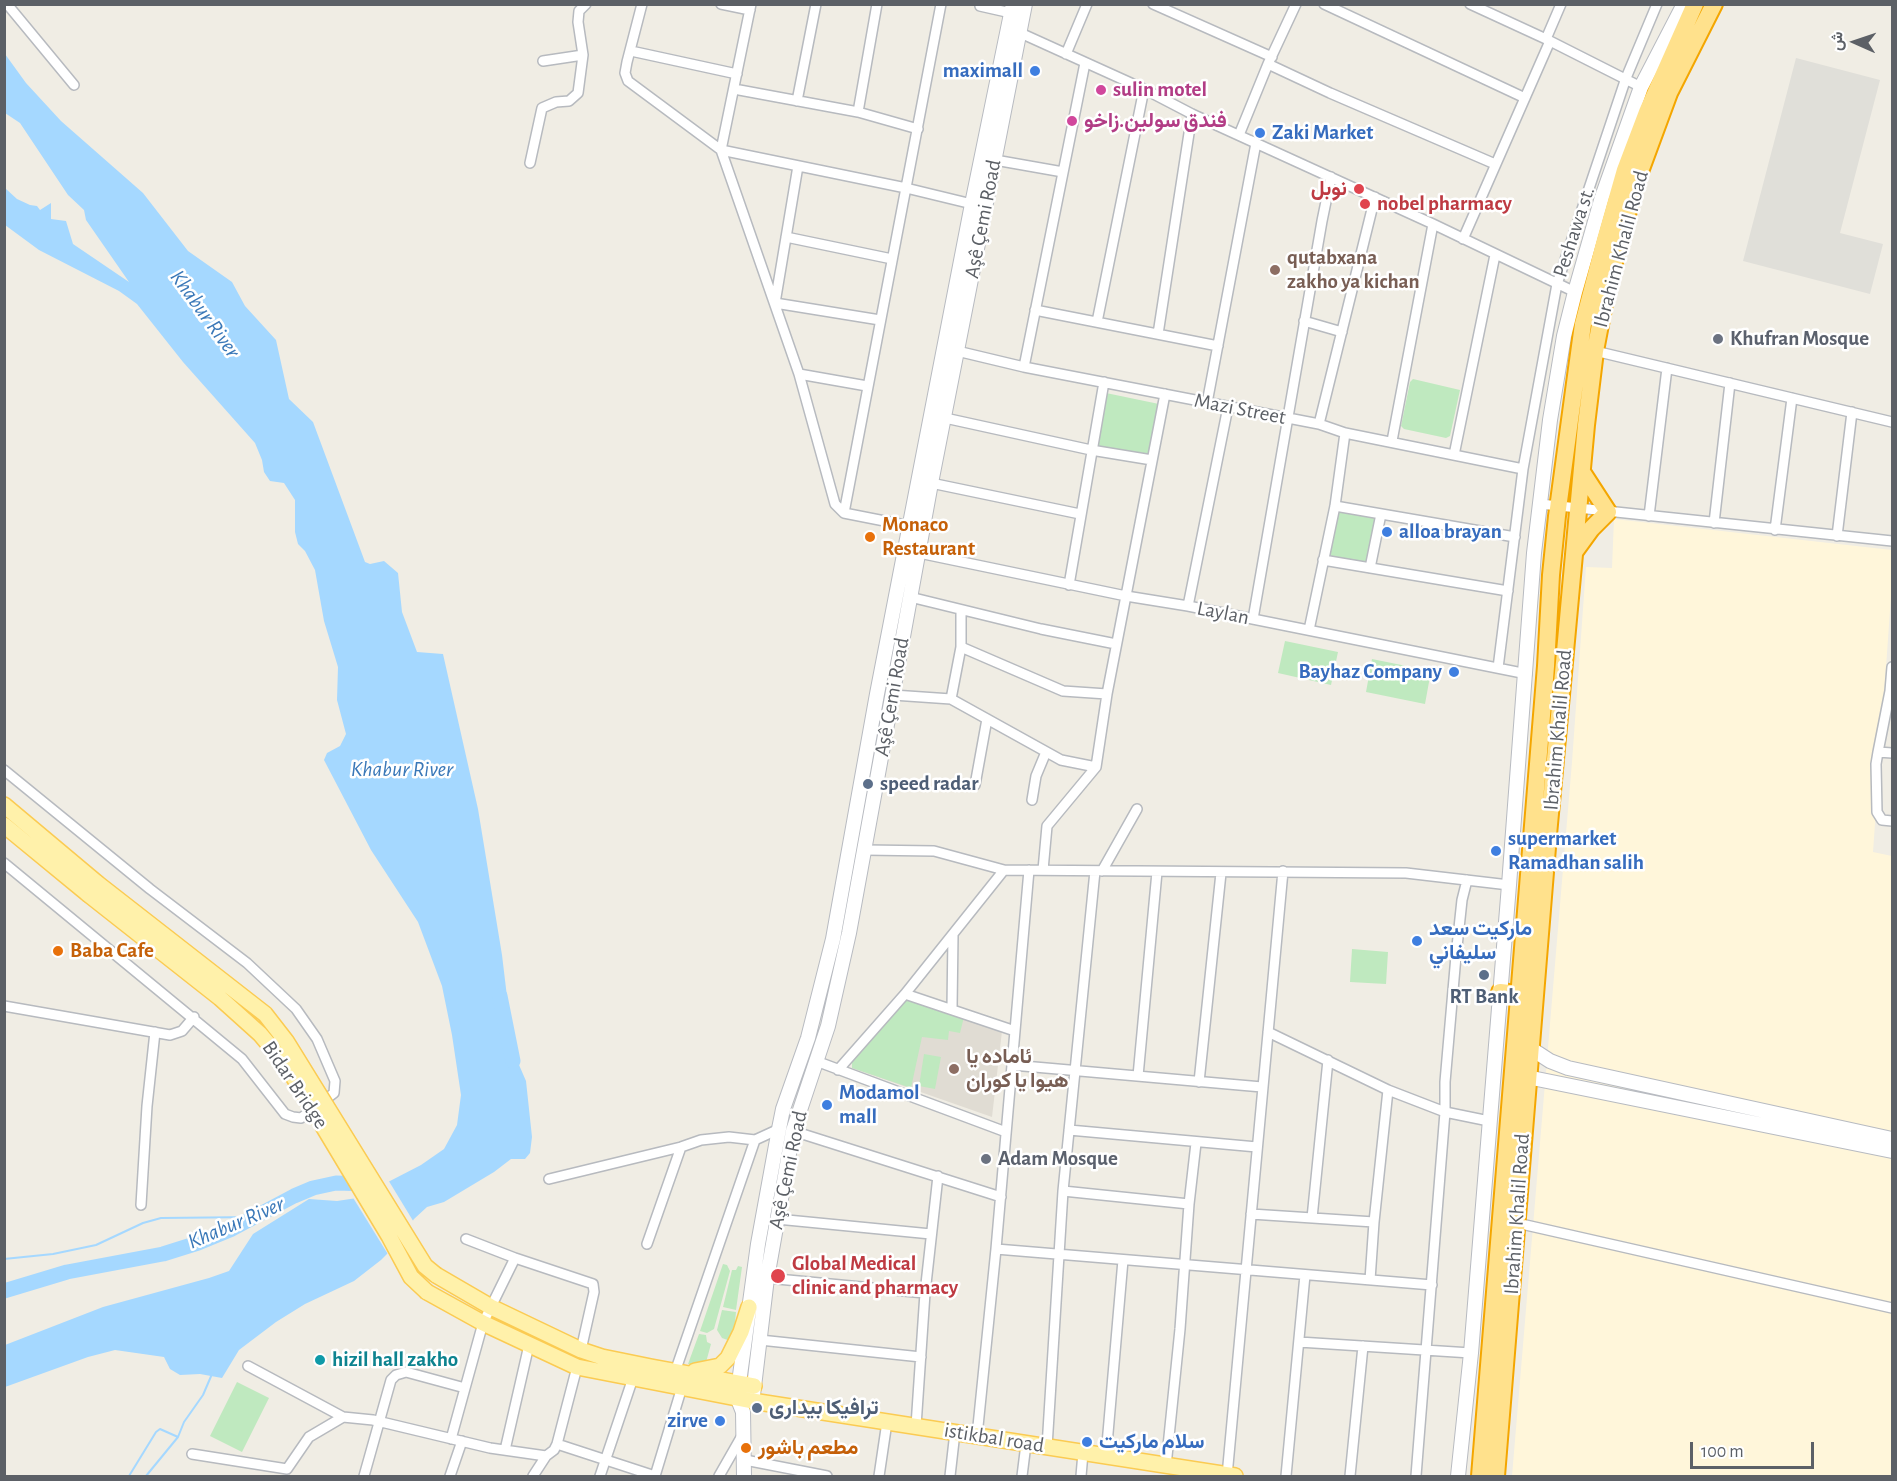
<!DOCTYPE html>
<html>
<head>
<meta charset="utf-8">
<style>
  body { margin:0 }
  #map { position:relative; width:1897px; height:1481px; overflow:hidden; background:#f0ede4; font-family:"Alegreya Sans",Vazirmatn,sans-serif }
  canvas { display:block }
  .frame { position:absolute; inset:0; border:6px solid #5c6066; pointer-events:none }
  .north { position:absolute; left:1825px; top:12px; width:60px; height:60px; -webkit-text-stroke:4px #fff; paint-order:stroke; rotate:273deg; font-size:16px; font-weight:700; line-height:24px; text-align:center; color:#5c6066 }
  .north::after { content:''; display:block; margin:auto; width:21px; height:27px; background:#5c6066; clip-path:polygon(50% 0,100% 100%,50% 72%,0 100%) }
  .scale { position:absolute; left:1690px; top:1442px; width:124px; height:27px; box-sizing:border-box; border:3px solid #5c6066; border-top:0; padding-left:8px; font-size:18px; line-height:21px; white-space:nowrap; color:#5c6066; -webkit-text-stroke:4px #fff; paint-order:stroke }
</style>
</head>
<body>
<div id="map">
<canvas width="1897" height="1481"></canvas>
<div class="frame"></div>
<div class="north">ش</div>
<div class="scale">100 m</div>
</div>
<script>
const ctx = document.querySelector('canvas').getContext('2d');
ctx.lineJoin = 'round';
function fill(path, color) { ctx.fillStyle = color; ctx.fill(path, 'evenodd'); }
const shape = rows => new Path2D(rows.map(r => 'M' + r).join(''));
function trace(path, color, width, dash) { ctx.strokeStyle = color; ctx.lineWidth = width; ctx.lineCap = dash ? 'butt' : 'round'; ctx.setLineDash(dash || []); ctx.stroke(path); }
function drawText(font, color, halo, rows, align = 'center') {
  ctx.font = font + ' "Alegreya Sans",Vazirmatn,sans-serif'; ctx.lineWidth = 5; ctx.setLineDash([]); ctx.textBaseline = 'middle'; ctx.strokeStyle = halo; ctx.fillStyle = color; for (const [text, x, y, turn = 0] of rows) {
    ctx.save(); ctx.translate(x, y); ctx.rotate((+turn || 0) * Math.PI / 180); ctx.textAlign = isNaN(turn) ? turn : align; if (halo) ctx.strokeText(text, 0, 0); ctx.fillText(text, 0, 0); ctx.restore();
  }
}
fill(shape([
  [1614,519,1892,550,1892,582,1873,852,1892,856,1892,1476,1512,1476,1572,762,1586,567,1612,568]
]), '#fff6da');
fill(shape([
  [1796,58,1880,80,1840,233,1883,244,1870,294,1743,261]
]), '#e0dfd9');
fill(shape([
  [905,1000,999,1028,1002,1031,992,1117,852,1068,852,1062]
]), '#e0dcd3');
fill(shape([
  [1413,379,1460,390,1450,436,1446,438,1404,429,1401,426,1410,382],
  [1106,393,1159,404,1149,457,1096,447],
  [1338,511,1377,517,1368,565,1328,557],
  [1285,641,1338,652,1331,685,1278,673],
  [1372,659,1431,671,1425,704,1366,692],
  [1352,949,1388,952,1386,984,1350,982],
  [905,1000,964,1017,960,1033,949,1031,948,1040,922,1037,911,1088,852,1068,852,1062],
  [924,1054,941,1057,935,1089,919,1086],
  [723,1264,727,1265,730,1271,714,1329,707,1333,700,1331],
  [738,1266,742,1267,736,1310,723,1307,732,1270,736,1270],
  [722,1310,736,1312,733,1342,722,1338,717,1330],
  [699,1334,706,1335,707,1342,711,1344,705,1366,688,1364],
  [237,1382,269,1398,242,1452,210,1436]
]), '#bfe9bf');
fill(shape([
  [5,54,26,83,61,121,143,193,188,251,232,282,245,306,276,340,289,399,313,422,365,562,370,564,384,561,398,573,402,612,417,652,443,654,478,809,502,955,508,1005,500,1021,526,1081,532,1137,530,1153,525,1159,511,1159,494,1172,444,1202,427,1207,414,1219,401,1240,381,1260,354,1281,305,1304,276,1322,239,1350,222,1378,200,1374,180,1375,170,1369,164,1357,115,1350,88,1357,5,1387,5,1345,103,1307,209,1278,229,1271,253,1234,309,1199,337,1201,357,1198,421,1165,444,1149,457,1125,461,1095,452,1035,442,986,418,922,371,850,324,760,327,753,340,746,346,734,337,700,338,667,324,621,315,570,305,551,298,544,295,532,295,500,284,483,270,481,264,472,262,460,255,443,183,362,137,304,119,291,39,250,5,225,5,188,17,199,30,205,37,206,40,210,51,203,51,219,66,221,73,244,129,282,86,220,84,210,68,195,20,123,5,113]
]), '#a5d8ff');
fill(shape([
  [387,1178,415,1224,403,1242,389,1256,352,1196]
]), '#f0ede4');
trace(shape([
  [4,1259,53,1254,96,1245,143,1223,161,1218,256,1217],
  [129,1476,156,1432,160,1429,178,1437],
  [146,1476,178,1437,184,1422,203,1395,212,1374]
]), '#a5d8ff', 2);
trace(shape([
  [500,996,513,1061],
  [4,1291,67,1272,163,1254,198,1243,232,1229,294,1196,313,1188,336,1183,369,1184]
]), '#a5d8ff', 15);
const street = shape([
  [7,4,74,85],
  [642,4,627,62,625,73,628,81,721,150,906,188,972,204],
  [721,4,750,10],
  [751,4,721,150,799,374,835,504,844,513,910,526],
  [1153,4,1272,57],
  [1324,4,1525,98],
  [1470,4,1546,39,1641,87],
  [980,6,1011,13],
  [1016,31,1144,89,1192,114,1433,224,1575,292],
  [1546,39,1561,4],
  [631,51,737,74],
  [1066,54,1087,4],
  [543,61,583,55],
  [1268,64,1330,93,1495,164],
  [734,89,858,112,918,129],
  [797,101,816,4],
  [858,112,877,4],
  [1239,135,1268,64,1296,4],
  [995,160,1063,172],
  [530,163,542,108,556,102,569,101,578,93,583,55,578,22,579,11,586,4],
  [798,166,775,303,880,320],
  [786,237,892,259],
  [1463,239,1550,41],
  [1035,310,1218,346],
  [1304,321,1342,332],
  [1097,322,1144,89],
  [1158,334,1192,114],
  [957,351,1024,367,1319,424,1345,433,1523,469],
  [1595,351,1892,422],
  [1024,367,1085,63],
  [799,374,867,386],
  [1207,403,1256,143,1252,141],
  [945,418,1091,450,1152,460],
  [1319,424,1375,197],
  [1392,441,1433,224],
  [1454,455,1495,255],
  [931,483,1080,514],
  [1540,504,1892,541],
  [1335,506,1515,537],
  [844,513,941,4],
  [1649,516,1667,368],
  [1714,523,1730,383],
  [1775,530,1792,398],
  [1837,536,1852,412],
  [919,553,1126,596,1188,606,1527,674],
  [1323,560,1508,591],
  [1370,568,1381,514],
  [1069,585,1104,382],
  [910,597,1041,629,1116,644],
  [1188,606,1228,407],
  [1253,619,1322,221,1331,177],
  [1309,630,1335,506,1345,433],
  [961,647,1063,691,1107,694],
  [1498,668,1523,469,1557,284,1626,78,1657,4],
  [893,695,951,699,1061,760,1096,767],
  [951,699,961,647,961,610],
  [1878,752,1890,691,1892,667],
  [1892,753,1878,752,1876,764,1877,812,1882,820,1892,821],
  [4,770,150,889,247,963,296,1009,317,1039,335,1081,334,1093,301,1118,293,1117,285,1114,242,1059,4,863],
  [975,785,987,719],
  [1032,800,1036,776,1046,752],
  [865,850,934,851,1004,870,1406,873,1509,885],
  [1043,870,1047,826,1096,767,1107,694,1165,394],
  [1102,871,1137,809],
  [1467,880,1462,900,1456,956,1445,1082,1445,1112,1489,1121],
  [905,994,1015,1031],
  [4,1006,170,1035,182,1031,194,1017],
  [952,1008,953,935],
  [1268,1032,1388,1090,1445,1112,1416,1476],
  [816,1061,1006,1132],
  [1012,1065,1262,1087],
  [838,1070,905,994,1004,870],
  [1138,1076,1157,872],
  [1199,1082,1221,873],
  [1069,1130,1257,1147],
  [793,1131,1001,1197],
  [549,1179,681,1147,701,1140,729,1137,755,1140,779,1129],
  [1063,1191,1189,1204],
  [141,1205,147,1106,155,1032],
  [1251,1214,1374,1222],
  [1312,1218,1328,1060],
  [777,1219,931,1234],
  [1517,1223,1892,1308],
  [466,1239,515,1258,593,1284,594,1292,581,1350],
  [647,1244,681,1147],
  [996,1249,1432,1285],
  [767,1278,925,1293],
  [1370,1280,1374,1222,1388,1090],
  [760,1340,921,1357],
  [1299,1342,1471,1353],
  [248,1366,343,1417],
  [675,1372,755,1140],
  [916,1426,925,1293,938,1176],
  [977,1436,996,1249,1029,870],
  [451,1439,483,1323,515,1258],
  [557,1444,655,1476],
  [1047,1447,1063,1191,1095,871],
  [505,1450,529,1345],
  [192,1454,287,1469,309,1437,343,1417,373,1420,490,1448,546,1456],
  [1106,1456,1123,1260],
  [745,1460,827,1476],
  [1166,1466,1180,1329,1189,1204,1196,1143],
  [364,1476,391,1380,396,1375,406,1372,465,1388],
  [450,1476,462,1441],
  [533,1476,546,1456,554,1450,557,1444,577,1367],
  [600,1476,633,1378],
  [655,1476,682,1387],
  [719,1476,743,1434],
  [879,1476,887,1422],
  [950,1476,955,1432],
  [1022,1476,1026,1444],
  [1081,1476,1083,1453],
  [1227,1476,1283,871],
  [1286,1476,1305,1275],
  [1350,1476,1363,1346]
]);
const secondary = shape([
  [1530,1048,1550,1061,1568,1068,1892,1139],
  [1527,1077,1892,1151],
  [753,1395,767,1278,793,1131,828,1026,849,933,931,483,1025,4],
  [744,1476,743,1412,737,1397,758,1244,779,1129,783,1109,808,1038,833,939,877,694,972,204,1013,4],
  [1458,1476,1471,1353,1509,885,1534,553,1550,420,1564,336,1575,292,1602,197,1641,87,1684,4]
]);
const primary = shape([
  [4,805,97,883],
  [4,825,88,894],
  [436,1275,491,1307,581,1350,602,1357,651,1367,754,1386],
  [427,1292,483,1323,577,1367,752,1401,1235,1476],
  [695,1371,720,1366,728,1358,741,1332,749,1307]
]);
const highway = shape([
  [1575,551,1591,529,1608,512,1582,472],
  [1500,992,1518,994],
  [1480,1476,1546,666,1551,575,1557,516,1583,324,1605,240,1625,170,1647,112,1695,4],
  [1496,1476,1548,835,1586,425,1595,351,1607,288,1635,185,1669,93,1714,4]
]);
trace(street, '#b7babf', 12);
trace(secondary, '#b8bbc1', 16);
trace(primary, '#fbcb52', 18);
trace(highway, '#f4a600', 20);
trace(street, '#fff', 9);
trace(secondary, '#fff', 14);
trace(primary, '#fff1aa', 15);
trace(highway, '#ffe18c', 16);
const primaryBridge = shape([
  [97,883,265,1014,286,1041,425,1266,436,1275],
  [88,894,220,998,260,1034,287,1066,389,1236,411,1277,427,1292]
]);
trace(primaryBridge, '#fbcb52', 18, []);
trace(primaryBridge, '#fff1aa', 15);
for (const [x, y, r, color] of [
  [1035,71,6,"#3f7fe0"],
  [1101,90,6,"#d1479c"],
  [1072,121,6,"#d1479c"],
  [1260,133,6,"#3f7fe0"],
  [1359,189,6,"#e0444e"],
  [1365,204,6,"#e0444e"],
  [1275,270,6,"#8d6e63"],
  [1718,339,6,"#6b7280"],
  [1387,532,6,"#3f7fe0"],
  [870,537,6,"#e8710a"],
  [1454,672,6,"#3f7fe0"],
  [868,784,6,"#5c6f8a"],
  [1496,851,6,"#3f7fe0"],
  [1417,941,6,"#3f7fe0"],
  [58,951,6,"#e8710a"],
  [1484,975,6,"#5c6f8a"],
  [954,1069,6,"#8d6e63"],
  [827,1105,6,"#3f7fe0"],
  [986,1159,6,"#6b7280"],
  [778,1276,8,"#e0444e"],
  [320,1360,6,"#0f9aa8"],
  [757,1408,6,"#5c6f8a"],
  [720,1421,6,"#3f7fe0"],
  [1087,1442,6,"#3f7fe0"],
  [746,1448,6,"#e8710a"]
]) { const dot = new Path2D(); dot.arc(x, y, r, 0, 2 * Math.PI); ctx.fillStyle = color; ctx.fill(dot); trace(dot, '#fff', 2); }
drawText('bold 21px', '#366cbe', '#fff', [
  ["maximall",1023,71,"right"],
  ["Zaki Market",1272,133],
  ["alloa brayan",1399,532],
  ["Bayhaz Company",1442,672,"right"],
  ["supermarket",1508,839],
  ["Ramadhan salih",1508,863],
  ["ماركيت سعد",1429,929],
  ["سليفاني",1429,953],
  ["Modamol",839,1093],
  ["mall",839,1117],
  ["zirve",708,1421,"right"],
  ["سلام ماركيت",1099,1442]
], 'left');
drawText('bold 21px', '#b23c85', '#fff', [
  ["sulin motel",1113,90],
  ["فندق سولين.زاخو",1084,121]
], 'left');
drawText('bold 21px', '#be3a42', '#fff', [
  ["نوبل",1347,189,"right"],
  ["nobel pharmacy",1377,204],
  ["Global Medical",792,1264],
  ["clinic and pharmacy",792,1288]
], 'left');
drawText('21px', '#5c6066', '#fff', [
  ["Aşê Çemi Road",983,219,-79],
  ["Peshawa st.",1574,232,-72],
  ["Ibrahim Khalil Road",1621,249,-75],
  ["Mazi Street",1240,409,11],
  ["Laylan",1223,613,11],
  ["Aşê Çemi Road",892,697,-80],
  ["Ibrahim Khalil Road",1558,730,-85],
  ["Bidar Bridge",295,1085,56],
  ["Aşê Çemi Road",788,1170,-78],
  ["Ibrahim Khalil Road",1517,1214,-86],
  ["istikbal road",994,1438,9]
]);
drawText('bold 21px', '#785e54', '#fff', [
  ["qutabxana",1287,258],
  ["zakho ya kichan",1287,282],
  ["ئاماده یا",966,1057],
  ["هیوا یا کوران",966,1081]
], 'left');
drawText('bold 21px', '#5b616d', '#fff', [
  ["Khufran Mosque",1730,339],
  ["Adam Mosque",998,1159]
], 'left');
drawText('bold 21px', '#c56008', '#fff', [
  ["Monaco",882,525],
  ["Restaurant",882,549],
  ["Baba Cafe",70,951],
  ["مطعم باشور",758,1448]
], 'left');
drawText('bold 21px', '#4e5e75', '#fff', [
  ["speed radar",880,784],
  ["RT Bank",1484,997,"center"],
  ["ترافيكا بيدارى",769,1408]
], 'left');
drawText('bold 21px', '#0d838f', '#fff', [
  ["hizil hall zakho",332,1360]
], 'left');
drawText('italic 22px', '#3a78b8', '#fff', [
  ["Khabur River",205,314,54],
  ["Khabur River",402,769],
  ["Khabur River",236,1223,-23]
]);
</script>
</body>
</html>
